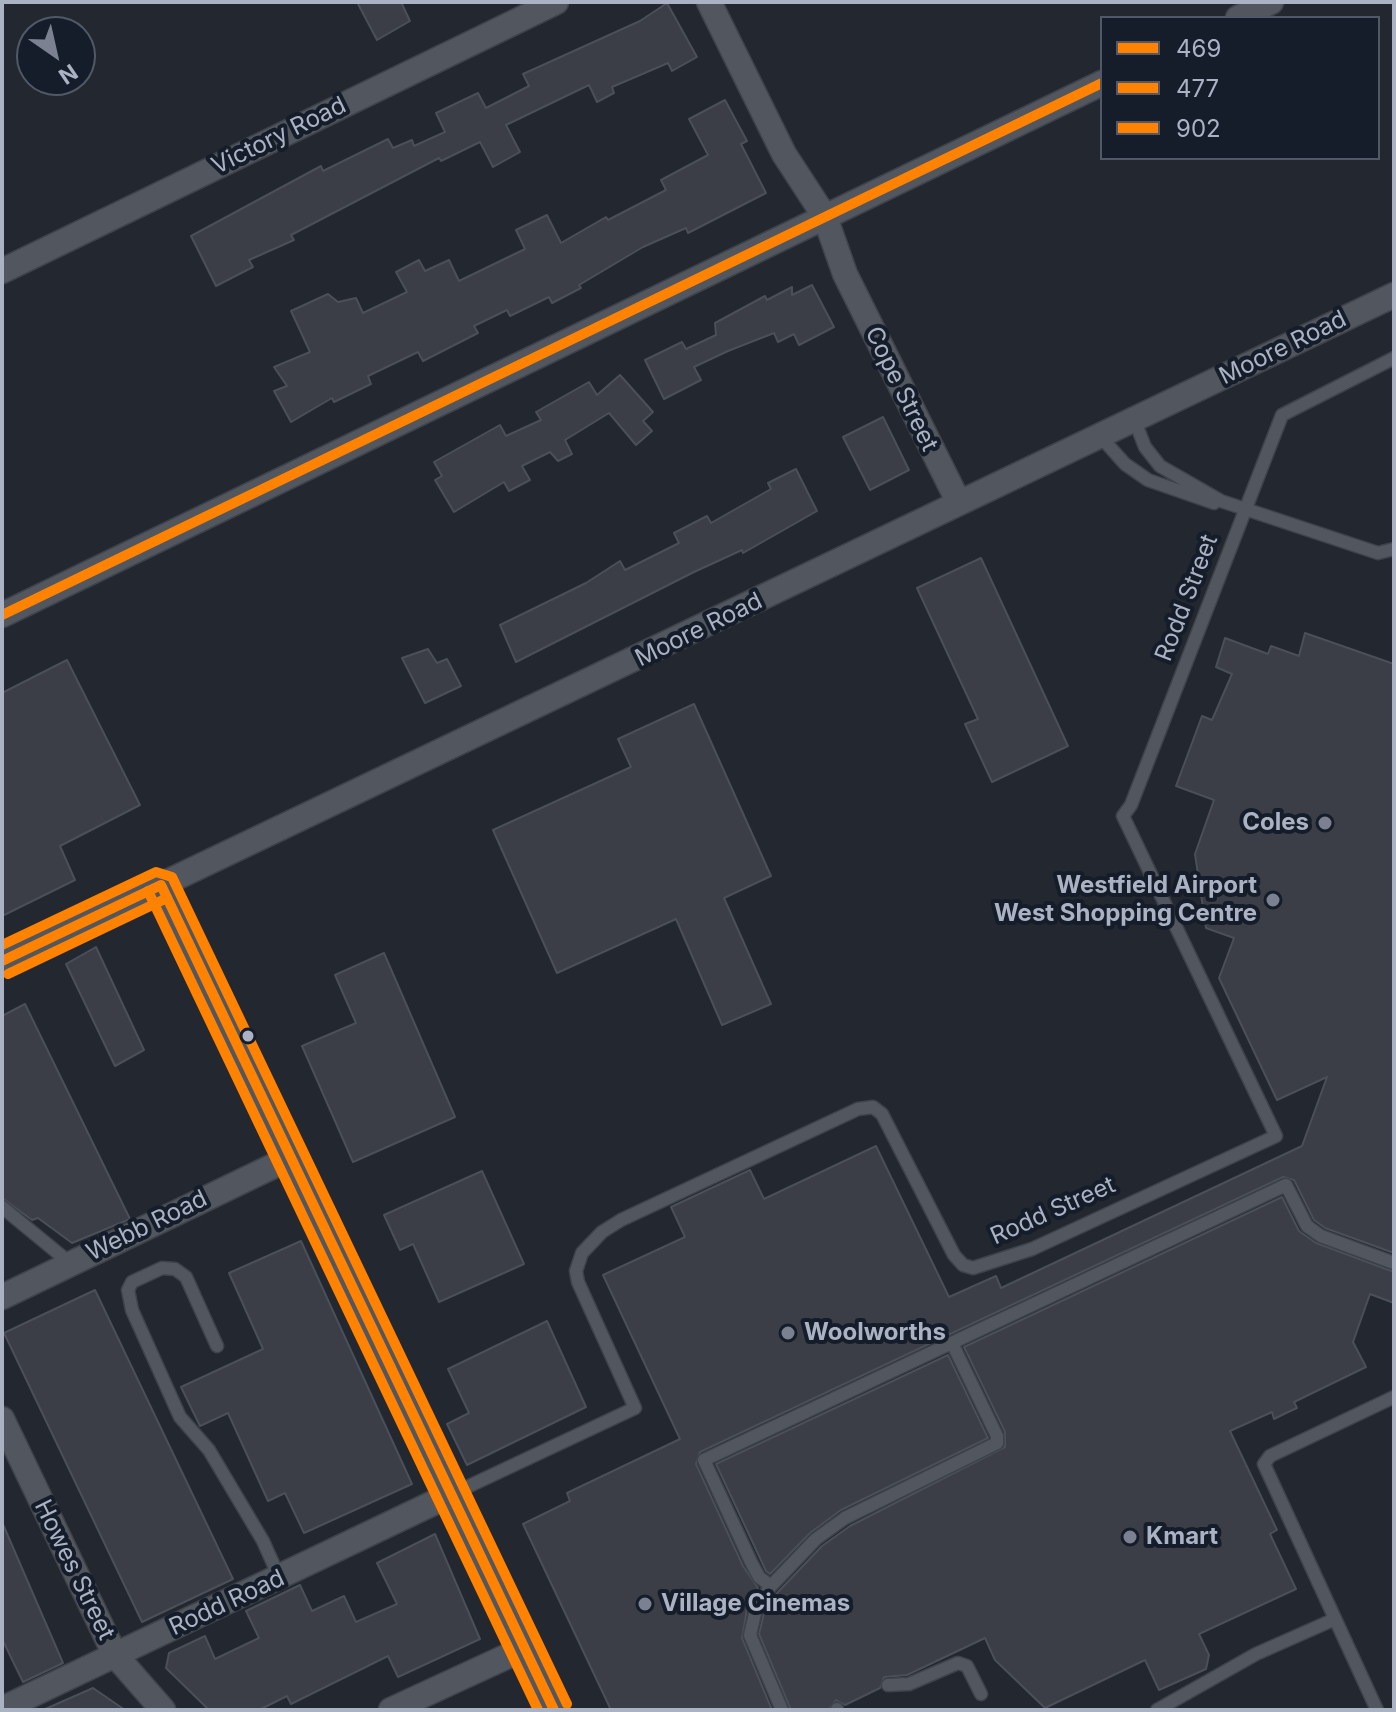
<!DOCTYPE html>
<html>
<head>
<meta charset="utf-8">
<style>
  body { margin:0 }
  #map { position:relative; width:1396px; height:1712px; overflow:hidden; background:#232730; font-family:Inter,sans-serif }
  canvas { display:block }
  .frame { position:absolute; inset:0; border:4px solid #aab2c4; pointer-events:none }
  .legend { position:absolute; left:1100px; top:16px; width:280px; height:144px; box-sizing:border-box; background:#161d2a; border:2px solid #515968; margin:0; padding:10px 14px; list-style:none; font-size:24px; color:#aab2c4 }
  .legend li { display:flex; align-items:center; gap:16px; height:40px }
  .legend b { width:40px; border:2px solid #515968 }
  .north { position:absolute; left:16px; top:16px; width:80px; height:80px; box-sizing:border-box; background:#161d2a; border:2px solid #515968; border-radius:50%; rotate:146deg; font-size:22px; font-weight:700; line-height:32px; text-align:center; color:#aab2c4 }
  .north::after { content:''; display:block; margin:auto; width:28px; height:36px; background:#7b8190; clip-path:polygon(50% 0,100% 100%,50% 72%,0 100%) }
</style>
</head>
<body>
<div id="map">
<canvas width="1396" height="1712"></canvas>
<div class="frame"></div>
<ul class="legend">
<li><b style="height:10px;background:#ff8200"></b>469</li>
<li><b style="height:10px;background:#ff8200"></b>477</li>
<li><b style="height:10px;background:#ff8200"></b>902</li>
</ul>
<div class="north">N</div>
</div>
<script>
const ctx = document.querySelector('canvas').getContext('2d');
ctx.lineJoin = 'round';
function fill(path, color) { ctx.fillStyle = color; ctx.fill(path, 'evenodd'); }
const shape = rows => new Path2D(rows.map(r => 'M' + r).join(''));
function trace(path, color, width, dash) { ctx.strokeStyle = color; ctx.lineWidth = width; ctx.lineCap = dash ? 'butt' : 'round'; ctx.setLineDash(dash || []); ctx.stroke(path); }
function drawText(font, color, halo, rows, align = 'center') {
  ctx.font = font + ' Inter,sans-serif'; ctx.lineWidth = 8; ctx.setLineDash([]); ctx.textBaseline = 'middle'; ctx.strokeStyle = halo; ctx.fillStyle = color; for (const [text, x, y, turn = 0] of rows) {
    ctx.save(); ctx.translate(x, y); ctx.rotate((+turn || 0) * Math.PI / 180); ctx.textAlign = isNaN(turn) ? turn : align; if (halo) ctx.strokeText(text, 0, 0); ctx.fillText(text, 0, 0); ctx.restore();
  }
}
const building = shape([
  [357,2,401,2,410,21,377,40,357,2],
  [667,3,697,57,672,71,668,63,612,87,614,93,597,102,589,85,506,125,520,152,493,167,480,142,441,161,439,158,291,235,294,240,249,260,253,267,216,286,191,236,321,166,323,171,388,139,393,148,412,140,414,146,445,132,436,113,478,93,486,108,529,86,523,74,640,21,667,3],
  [725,100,747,141,741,144,766,193,688,233,686,228,643,247,579,285,581,288,552,303,549,297,510,316,507,310,474,326,478,333,423,361,418,352,368,376,371,384,334,402,332,398,291,422,274,391,287,386,274,367,310,352,291,311,328,294,338,302,356,298,363,313,407,292,396,272,419,260,425,271,449,260,459,281,525,249,516,230,547,215,561,243,606,217,608,220,666,190,661,180,708,155,689,119,725,100],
  [812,285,834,327,799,345,794,334,778,342,774,333,728,351,694,367,701,380,664,399,645,360,682,342,686,349,716,335,715,323,765,296,767,300,792,287,792,295,812,285],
  [620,375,653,412,643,421,652,431,636,445,609,413,565,440,572,454,558,461,550,452,522,466,530,480,509,491,504,482,454,512,435,480,442,476,434,462,500,425,506,436,541,420,536,412,589,382,597,395,620,375],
  [883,417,909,470,870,490,843,437,883,417],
  [796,469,817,511,743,553,742,550,694,572,516,662,500,625,586,583,620,561,625,570,679,543,674,533,707,516,711,523,771,489,768,483,796,469],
  [981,558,1068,746,992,782,965,724,978,719,917,588,981,558],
  [1305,633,1394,664,1394,1253,1325,1228,1314,1220,1294,1180,1283,1177,700,1452,696,1464,743,1566,758,1588,748,1603,742,1638,772,1710,611,1710,523,1524,570,1501,567,1493,680,1439,603,1275,685,1237,671,1207,750,1170,764,1199,876,1146,949,1297,996,1276,1001,1288,1302,1146,1327,1077,1277,1100,1219,978,1234,938,1206,928,1195,854,1214,800,1176,786,1202,716,1212,720,1232,674,1216,667,1225,638,1268,654,1271,646,1299,656,1305,633],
  [428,649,437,663,447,659,461,686,425,703,402,658,428,649],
  [67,660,140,805,60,846,75,880,2,916,2,693,67,660],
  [694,704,771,876,724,898,771,1004,722,1025,676,919,557,973,493,830,631,767,618,739,694,704],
  [96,947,144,1050,115,1066,66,964,96,947],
  [384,953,455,1117,353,1162,302,1046,356,1023,335,975,384,953],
  [25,1004,130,1219,72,1243,38,1218,32,1220,2,1198,2,1016,25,1004],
  [482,1171,524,1264,439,1302,413,1244,400,1250,384,1215,482,1171],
  [1282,1197,1299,1231,1316,1243,1394,1272,1394,1303,1370,1294,1353,1342,1366,1367,1294,1402,1297,1408,1286,1413,1274,1419,1272,1412,1230,1431,1277,1530,1270,1534,1296,1589,1199,1634,1209,1655,1206,1669,1159,1690,1145,1660,1045,1708,995,1660,985,1638,907,1675,884,1677,880,1688,845,1705,836,1700,828,1710,791,1710,759,1634,765,1609,778,1592,822,1546,850,1526,1005,1447,1005,1432,964,1347,1282,1197],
  [301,1241,412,1484,304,1533,285,1493,268,1501,228,1413,200,1426,181,1387,263,1349,229,1273,301,1241],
  [95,1290,233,1579,142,1622,4,1333,95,1290],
  [547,1321,586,1407,467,1465,447,1424,469,1413,448,1369,547,1321],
  [948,1355,988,1438,841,1510,810,1533,770,1574,766,1571,716,1464,948,1355],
  [2,1522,63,1663,23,1682,2,1639,2,1522],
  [435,1534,480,1639,398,1677,388,1656,291,1704,287,1696,259,1710,209,1710,166,1668,169,1653,205,1636,215,1659,259,1638,246,1611,300,1585,312,1611,344,1596,356,1622,397,1604,377,1563,435,1534],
  [93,1688,125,1710,43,1710,93,1688]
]);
fill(building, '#3b3e47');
trace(building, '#4a4f58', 2);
const service = shape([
  [1134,419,1145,447,1160,466,1221,501,1378,553,1394,549],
  [1100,436,1125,464,1148,480,1214,503],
  [2,1207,70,1263],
  [217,1346,186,1277,175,1269,162,1268,132,1282,128,1290,132,1310,180,1417,209,1450,263,1541,280,1579],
  [450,1495,635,1408,578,1282,576,1271,582,1253,602,1232,621,1220,858,1109,873,1107,882,1114,954,1255,963,1265,973,1268,1032,1249,1276,1136,1123,816,1131,805,1282,415,1394,358],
  [771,1586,759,1577,751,1562,704,1460,1286,1185,1307,1226,1321,1236,1394,1263],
  [888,1685,909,1684,958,1663,967,1666,981,1694],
  [782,1710,750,1635,757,1605,771,1586,816,1539,845,1518,997,1443,997,1436,952,1343],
  [837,1710,837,1709],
  [1157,1710,1256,1654,1335,1619],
  [1377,1710,1264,1464,1270,1456,1394,1397]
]);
const minor = shape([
  [709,2,784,154,825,217,845,274,959,503],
  [1238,18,1271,2],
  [2,271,556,2],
  [2,615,1102,83],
  [161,885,554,1710],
  [2,961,1394,295],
  [2,1297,292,1157],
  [2,1419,115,1655,163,1710],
  [2,1709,450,1495],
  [391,1710,523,1649]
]);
trace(service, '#3e4249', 15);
trace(minor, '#3e4249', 27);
trace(service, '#52565f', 12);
trace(minor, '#52565f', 24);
trace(shape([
  [2,615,1102,83],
  [161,885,554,1710],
  [2,961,161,885]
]), '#ff8200', 10);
trace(shape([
  [148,891,538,1710],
  [8,974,167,898]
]), '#ff8200', 10);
trace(shape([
  [2,945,156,872,172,877,567,1704]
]), '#ff8200', 10);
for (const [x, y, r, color] of [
  [1325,823,8,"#7b8190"],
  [1273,900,8,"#7b8190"],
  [248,1036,7,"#aab2c4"],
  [788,1333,8,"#7b8190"],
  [1130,1537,8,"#7b8190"],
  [645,1604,8,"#7b8190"]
]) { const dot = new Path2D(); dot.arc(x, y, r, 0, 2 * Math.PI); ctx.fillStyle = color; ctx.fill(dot); trace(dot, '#161d2a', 3); }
drawText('24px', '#aab2c4', '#161d2a', [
  ["Victory Road",279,136,-26],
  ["Moore Road",1283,348,-26],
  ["Cope Street",901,389,64],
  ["Rodd Street",1187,598,-69],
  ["Moore Road",699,630,-26],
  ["Rodd Street",1053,1211,-24],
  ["Webb Road",147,1226,-26],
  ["Howes Street",74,1570,64],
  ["Rodd Road",227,1603,-25]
]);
drawText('bold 24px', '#aab2c4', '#161d2a', [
  ["Coles",1309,823,"right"],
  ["Westfield Airport",1257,886,"right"],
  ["West Shopping Centre",1257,914,"right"],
  ["Woolworths",804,1333],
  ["Kmart",1146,1537],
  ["Village Cinemas",661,1604]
], 'left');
</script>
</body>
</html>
